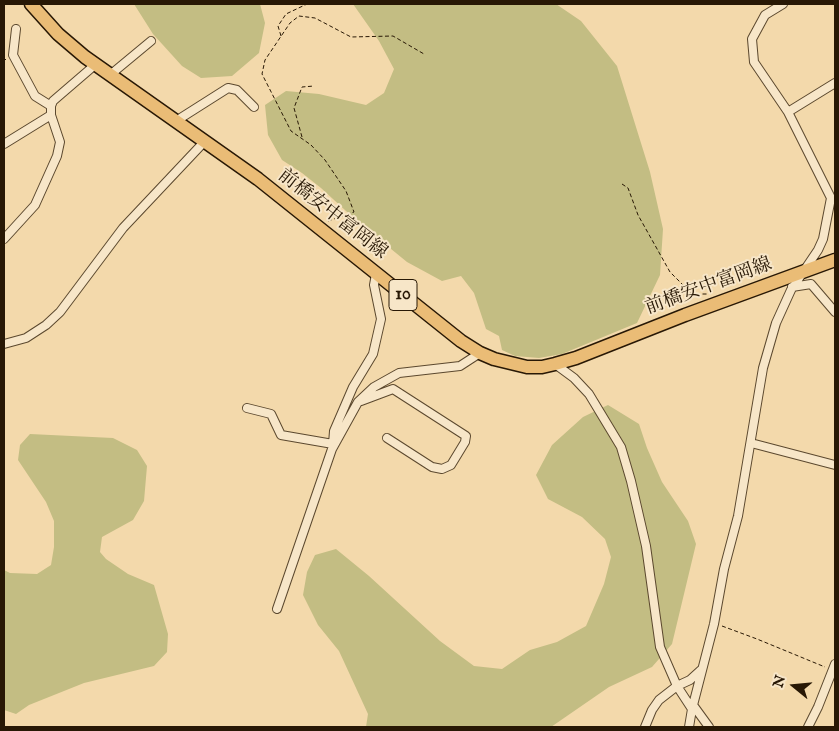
<!DOCTYPE html>
<html>
<head>
<meta charset="utf-8">
<style>
  body { margin:0 }
  #map { position:relative; width:839px; height:731px; overflow:hidden; background:#f3d9ab; font-family:"IM FELL English",serif }
  canvas { display:block }
  .frame { position:absolute; inset:0; border:5px solid #281805; pointer-events:none }
  .north { position:absolute; left:769px; top:661px; width:50px; height:50px; -webkit-text-stroke:4px #f7e6c8; paint-order:stroke; rotate:287deg; font-size:14px; font-weight:700; line-height:20px; text-align:center; color:#281805 }
  .north::after { content:''; display:block; margin:auto; width:18px; height:22px; background:#281805; clip-path:polygon(50% 0,100% 100%,50% 72%,0 100%) }
</style>
</head>
<body>
<div id="map">
<canvas width="839" height="731"></canvas>
<div class="frame"></div>
<div class="north">N</div>
</div>
<script>
const ctx = document.querySelector('canvas').getContext('2d');
ctx.lineJoin = 'round';
function fill(path, color) { ctx.fillStyle = color; ctx.fill(path, 'evenodd'); }
const shape = rows => new Path2D(rows.map(r => 'M' + r).join(''));
function trace(path, color, width, dash) { ctx.strokeStyle = color; ctx.lineWidth = width; ctx.lineCap = dash ? 'butt' : 'round'; ctx.setLineDash(dash || []); ctx.stroke(path); }
function drawText(font, color, halo, rows, align = 'center') {
  ctx.font = font + ' "IM FELL English","Noto Serif JP",serif'; ctx.lineWidth = 4; ctx.setLineDash([]); ctx.textBaseline = 'middle'; ctx.strokeStyle = halo; ctx.fillStyle = color; for (const [text, x, y, turn = 0] of rows) {
    ctx.save(); ctx.translate(x, y); ctx.rotate((+turn || 0) * Math.PI / 180); ctx.textAlign = isNaN(turn) ? turn : align; if (halo) ctx.strokeText(text, 0, 0); ctx.fillText(text, 0, 0); ctx.restore();
  }
}
fill(shape([
  [134,4,260,4,265,23,259,53,232,76,201,78,182,66,153,34],
  [353,4,556,4,581,21,617,66,650,172,663,229,660,275,637,323,562,354,539,358,515,356,502,350,499,336,486,329,474,293,461,276,442,281,407,262,358,222,321,188,302,173,282,160,268,135,265,105,286,91,319,94,366,105,384,93,394,69,379,41],
  [608,405,639,424,647,448,662,482,688,521,696,544,672,644,652,667,609,687,551,727,366,727,368,714,339,651,318,625,303,595,307,572,315,555,336,549,369,576,440,641,474,666,502,669,530,650,557,642,586,626,604,584,611,557,605,539,582,517,548,499,536,475,552,445,583,417],
  [30,434,113,438,137,450,147,466,144,501,133,520,102,537,100,552,106,559,128,574,154,585,168,634,167,652,154,666,84,683,29,705,16,714,4,710,4,570,10,573,37,574,51,565,54,547,54,521,46,502,18,460,20,445]
]), '#c3bd83');
const minor = shape([
  [16,29,13,55,35,96,51,106],
  [110,75,151,41],
  [788,112,835,83],
  [176,121,228,88,237,90,254,107],
  [4,144,51,115],
  [4,239,35,205,57,156,60,142,51,115,51,106,53,101,96,64],
  [792,287,811,284,835,312],
  [4,344,26,338,46,325,60,312,123,228,205,141],
  [555,364,574,378,589,394,621,447,631,481,646,546,660,647,677,686,692,709],
  [361,401,393,389,466,436,465,442,451,465,442,469,432,467,387,438],
  [247,408,271,414,281,435,333,444],
  [751,443,835,465],
  [333,444,334,431,353,387,373,354,381,319,374,285,376,274],
  [277,609,332,449,358,402,374,387,399,373,460,366,480,353],
  [693,705,709,727],
  [645,727,652,710,659,700,677,686,690,680,701,670],
  [689,727,692,709,714,624,724,569,738,516,763,368,776,323,791,290,818,250,823,239,831,198,788,112,754,62,752,39,765,15,783,4],
  [808,727,818,707,835,664]
]);
const primary = shape([
  [31,4,58,34,85,57,258,179,461,341,480,353,494,359,527,367,542,367,555,364,576,358,685,315,835,260]
]);
trace(minor, '#5b482e', 10);
trace(primary, '#281805', 15);
trace(shape([
  [281,36,278,26,286,14,307,4],
  [4,58,6,60],
  [302,137,294,108,302,87,314,86],
  [622,184,628,188,638,215,670,272,692,294,709,294],
  [328,221,354,212,346,191,325,160,311,145,291,131,262,74,265,60,290,23,299,16,315,18,351,37,393,36,424,54],
  [722,626,757,639,825,667]
]), '#281805', 1, [4, 2.5]);
trace(minor, '#f7e6c8', 8);
trace(primary, '#eabc76', 12);
for (const [x, y, w] of [
  [403,295,28]
]) { const box = new Path2D(); box.roundRect(x - w / 2, y - 15.5, w, 31, 4); ctx.fillStyle = '#f7e6c8'; ctx.fill(box); trace(box, '#281805', 1); }
drawText('bold 18px', '#281805', null, [
  ["10",403,295]
]);
drawText('19px', '#281805', '#f7e6c8', [
  ["前橋安中富岡線",332,215,38],
  ["前橋安中富岡線",709,287,-20]
]);
</script>
</body>
</html>
